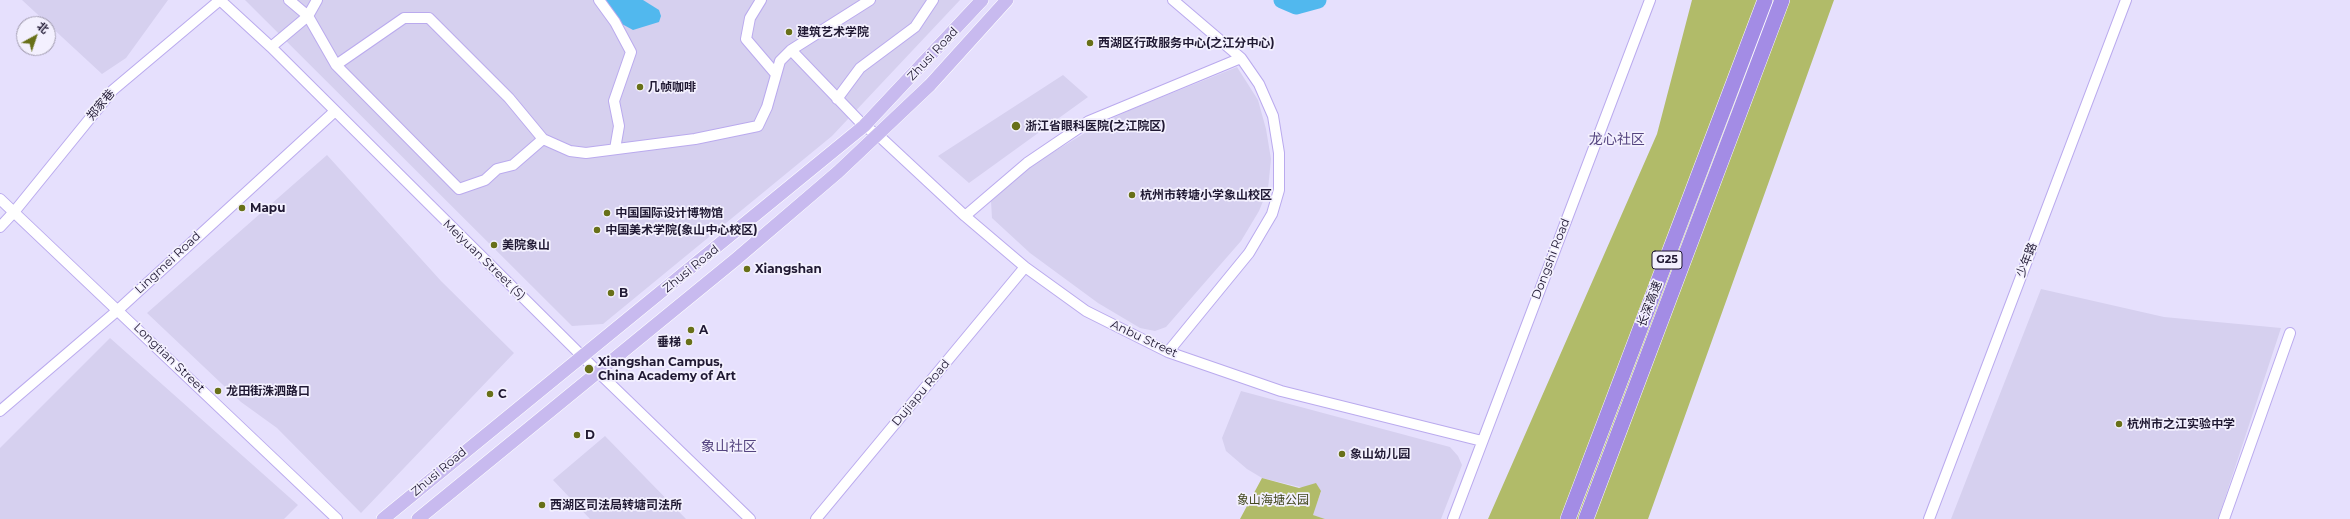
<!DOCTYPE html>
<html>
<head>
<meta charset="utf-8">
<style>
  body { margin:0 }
  #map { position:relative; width:2350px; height:519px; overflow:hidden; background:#e6e0fd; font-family:Montserrat,"Noto Sans SC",sans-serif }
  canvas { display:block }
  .north { position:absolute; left:16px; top:16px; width:40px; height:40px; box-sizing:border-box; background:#f3f0fe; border:1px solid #9f9aad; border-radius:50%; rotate:40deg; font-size:11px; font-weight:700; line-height:16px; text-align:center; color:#201933 }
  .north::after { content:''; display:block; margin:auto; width:14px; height:18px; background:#687018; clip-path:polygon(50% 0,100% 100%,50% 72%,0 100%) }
</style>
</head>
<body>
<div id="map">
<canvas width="2350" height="519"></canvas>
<div class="north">北</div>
</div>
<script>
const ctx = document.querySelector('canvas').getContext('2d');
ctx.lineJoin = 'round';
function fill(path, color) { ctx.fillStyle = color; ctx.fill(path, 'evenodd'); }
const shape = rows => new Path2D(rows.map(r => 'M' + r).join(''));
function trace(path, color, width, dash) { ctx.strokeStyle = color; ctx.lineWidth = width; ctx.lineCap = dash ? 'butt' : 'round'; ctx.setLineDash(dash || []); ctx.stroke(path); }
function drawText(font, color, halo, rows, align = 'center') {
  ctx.font = font + ' Montserrat,"Noto Sans SC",sans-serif'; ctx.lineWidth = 3.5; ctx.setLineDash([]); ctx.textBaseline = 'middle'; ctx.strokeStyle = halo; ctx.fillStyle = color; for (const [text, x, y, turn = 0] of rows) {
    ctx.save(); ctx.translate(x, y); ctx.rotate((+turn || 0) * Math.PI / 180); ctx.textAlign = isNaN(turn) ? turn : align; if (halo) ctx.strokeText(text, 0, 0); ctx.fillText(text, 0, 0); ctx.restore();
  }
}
fill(shape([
  [22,0,168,0,126,58,102,74],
  [245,0,960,0,832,136,603,324,572,326],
  [1237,67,1258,100,1266,129,1271,159,1268,189,1259,211,1241,241,1166,327,1155,331,1140,328,1098,303,1030,253,992,218,991,201,1032,165,1098,125,1130,110],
  [1063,75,1088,97,969,183,938,156],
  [327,155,441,281,514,353,361,513,277,428,241,402,147,313],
  [2041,289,2164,317,2281,328,2218,519,1951,519],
  [110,338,298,505,284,519,0,519,0,448],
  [1241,391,1450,447,1458,456,1462,465,1441,519,1325,519,1312,515,1321,492,1262,478,1247,469,1226,451,1222,438],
  [605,436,686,519,590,519,553,480]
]), '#d6d0ef');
fill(shape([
  [1692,0,1834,0,1648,519,1488,519,1657,134],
  [1262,478,1299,488,1316,483,1321,491,1313,515,1325,519,1240,519]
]), '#b1bb69');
fill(shape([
  [604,0,643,0,659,10,661,16,659,22,633,30,622,24]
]), '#51b8ee');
trace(shape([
  [1282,0,1296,6,1318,0]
]), '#51b8ee', 17);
const minor = shape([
  [289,0,308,16,336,65,459,189,485,180,497,169,513,165,543,139,570,151,586,153,695,139,758,126,767,107,780,61,791,50,870,0],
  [599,0,615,22,631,52,614,101,619,126,615,149],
  [761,0,750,18,746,39,775,73],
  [271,47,308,16,317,0],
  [791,50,864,126,878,135,965,216,1025,267,1086,311,1168,352,1281,391,1482,441],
  [336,65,404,18,429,18,509,98,543,139],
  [837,99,860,68,915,27,933,0],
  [0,199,337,519],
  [965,216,1027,163,1089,121,1241,58],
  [0,227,14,212,113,90,220,0,271,47,597,371,750,519],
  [1168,352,1249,253,1272,214,1279,190,1279,153,1273,116,1259,84,1241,58,1173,0],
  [0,411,118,310,334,112],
  [816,519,1025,267],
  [1453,519,1650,0],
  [1929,519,2126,0],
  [2224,519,2290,333]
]);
const major = shape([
  [383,519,864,126,982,0],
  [418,519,735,260,838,172,930,85,1007,0]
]);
const highway = shape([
  [1568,519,1765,0],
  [1586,519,1782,0]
]);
trace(minor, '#baaaee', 12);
trace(major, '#fff', 14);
trace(highway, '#fff', 16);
trace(minor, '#fff', 10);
trace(major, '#c8baef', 13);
trace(highway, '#a38ce5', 15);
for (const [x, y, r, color] of [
  [789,32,4,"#687018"],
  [1090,43,4,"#687018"],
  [640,87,4,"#687018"],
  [1016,126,5,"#687018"],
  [1132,195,4,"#687018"],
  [242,208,4,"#687018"],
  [607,213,4,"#687018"],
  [597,230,4,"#687018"],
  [494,245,4,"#687018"],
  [747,269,4,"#687018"],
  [611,293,4,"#687018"],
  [691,330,4,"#687018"],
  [689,342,4,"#687018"],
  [589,369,5,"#687018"],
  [218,391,4,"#687018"],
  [490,394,4,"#687018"],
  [2119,424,4,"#687018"],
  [577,435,4,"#687018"],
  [1342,454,4,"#687018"],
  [542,505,4,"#687018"]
]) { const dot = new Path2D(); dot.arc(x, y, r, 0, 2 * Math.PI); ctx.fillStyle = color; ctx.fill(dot); trace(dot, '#f3f0fe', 1.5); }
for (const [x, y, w] of [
  [1667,260,30]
]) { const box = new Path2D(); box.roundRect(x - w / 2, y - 9, w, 18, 3); ctx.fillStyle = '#f3f0fe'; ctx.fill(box); trace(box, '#201933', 1); }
drawText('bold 11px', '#201933', null, [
  ["G25",1667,260]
]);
drawText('bold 12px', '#201933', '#f3f0fe', [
  ["建筑艺术学院",797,32],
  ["西湖区行政服务中心(之江分中心)",1098,43],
  ["几帧咖啡",648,87],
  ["浙江省眼科医院(之江院区)",1025,126],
  ["杭州市转塘小学象山校区",1140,195],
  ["Mapu",250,208],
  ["中国国际设计博物馆",615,213],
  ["中国美术学院(象山中心校区)",605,230],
  ["美院象山",502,245],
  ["Xiangshan",755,269],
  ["B",619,293],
  ["A",699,330],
  ["垂梯",681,342,"right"],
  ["Xiangshan Campus,",598,362],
  ["China Academy of Art",598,376],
  ["龙田街洙泗路口",226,391],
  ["C",498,394],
  ["杭州市之江实验中学",2127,424],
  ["D",585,435],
  ["象山幼儿园",1350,454],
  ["西湖区司法局转塘司法所",550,505]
], 'left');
drawText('12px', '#201933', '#f3f0fe', [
  ["Zhusi Road",933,54,-47],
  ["郑家巷",101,105,-50],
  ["Dongshi Road",1551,259,-69],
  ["Meiyuan Street (S)",484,260,44],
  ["少年路",2027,260,-69],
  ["Lingmei Road",168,263,-43],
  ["Zhusi Road",691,269,-39],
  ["长深高速",1650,304,-69],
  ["Anbu Street",1144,339,25],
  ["Longtian Street",169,358,44],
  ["Dujiapu Road",921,393,-50],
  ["Zhusi Road",439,472,-40]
]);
drawText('12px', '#42471e', '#f3f0fe', [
  ["象山海塘公园",1273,500]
]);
drawText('14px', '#54447f', '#f3f0fe', [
  ["龙心社区",1617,140],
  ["象山社区",729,447]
]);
</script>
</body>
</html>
